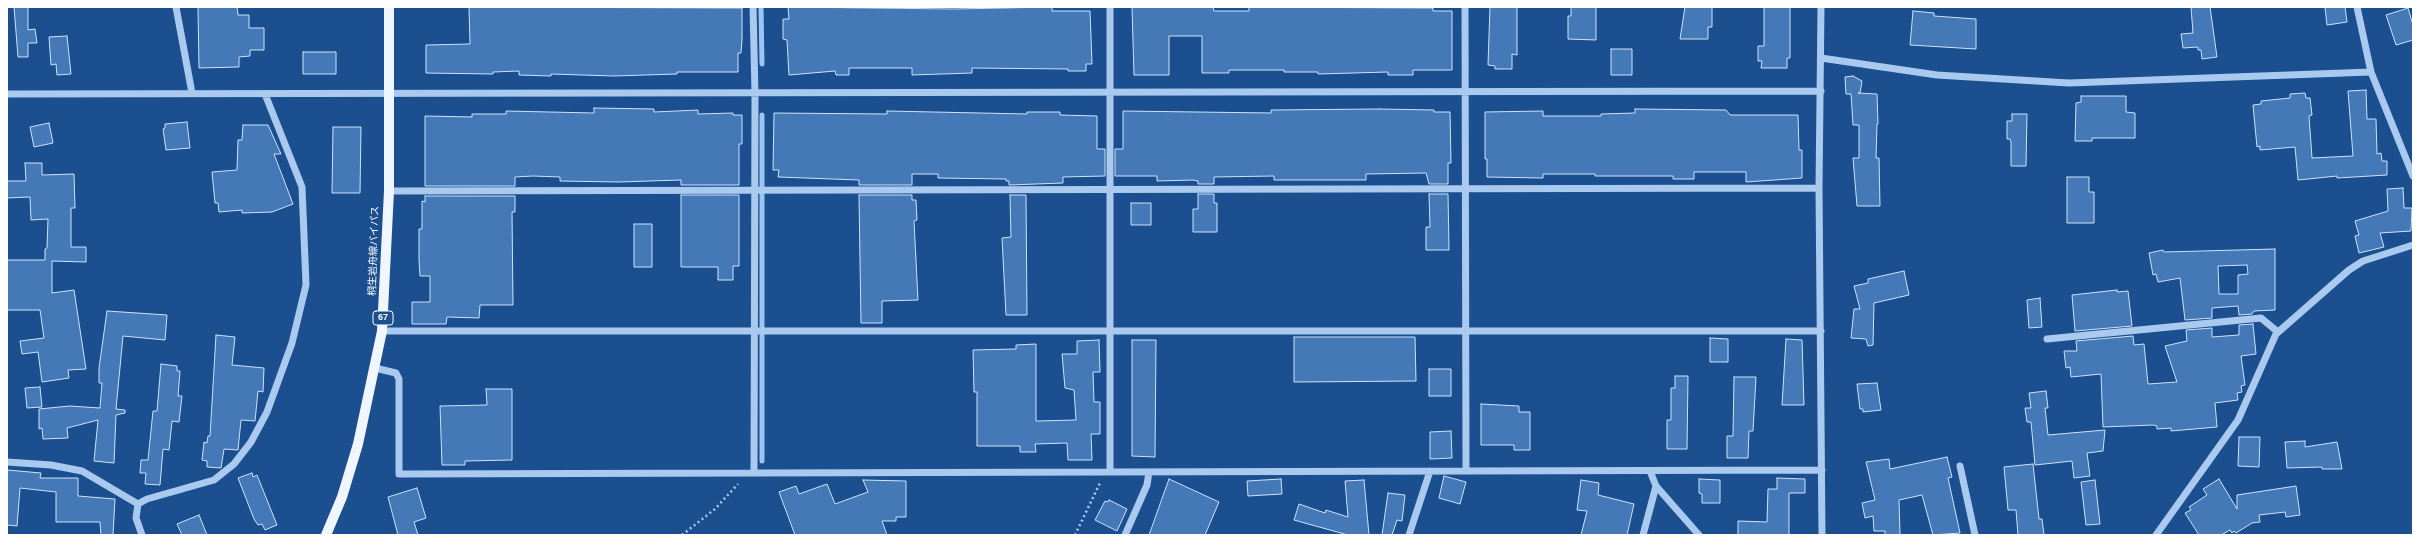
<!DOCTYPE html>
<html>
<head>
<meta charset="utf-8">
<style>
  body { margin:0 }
  #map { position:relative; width:2420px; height:542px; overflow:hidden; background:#1b4f8f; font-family:Helvetica,sans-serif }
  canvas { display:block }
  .frame { position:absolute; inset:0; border:8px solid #fff; pointer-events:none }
</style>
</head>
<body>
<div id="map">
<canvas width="2420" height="542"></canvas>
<div class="frame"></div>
</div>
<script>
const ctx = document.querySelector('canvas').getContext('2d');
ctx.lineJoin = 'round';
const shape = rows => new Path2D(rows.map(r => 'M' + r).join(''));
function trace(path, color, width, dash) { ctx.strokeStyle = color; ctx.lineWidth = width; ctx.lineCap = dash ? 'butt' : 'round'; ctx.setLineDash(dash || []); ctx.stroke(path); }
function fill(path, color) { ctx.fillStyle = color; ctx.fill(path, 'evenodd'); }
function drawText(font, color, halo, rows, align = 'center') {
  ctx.font = font + ' Helvetica,"Noto Sans JP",sans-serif'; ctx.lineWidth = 4; ctx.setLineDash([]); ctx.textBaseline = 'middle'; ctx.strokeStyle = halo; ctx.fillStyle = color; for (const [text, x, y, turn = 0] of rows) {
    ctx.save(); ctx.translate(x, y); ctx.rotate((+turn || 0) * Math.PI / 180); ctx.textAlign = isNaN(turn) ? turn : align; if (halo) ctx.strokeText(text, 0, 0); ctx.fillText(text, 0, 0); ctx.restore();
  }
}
trace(shape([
  [761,7,762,64],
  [762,115,762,461]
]), '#9cc4f0', 5);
const building = shape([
  [14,7,28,7,28,30,35,29,37,43,28,43,28,57,18,57,14,7],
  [198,7,237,7,238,15,249,15,249,28,264,28,264,50,250,50,250,56,239,57,239,67,199,68,198,7],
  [469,7,742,8,742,39,741,53,738,53,738,72,677,72,677,74,614,76,551,74,551,76,519,75,519,71,493,72,493,74,426,73,426,45,470,44,469,7],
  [788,7,954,9,1052,7,1052,11,1090,11,1092,64,1086,64,1086,71,1068,71,1068,69,972,68,972,73,912,75,912,68,849,68,849,75,836,75,835,71,789,75,787,40,783,39,783,19,789,19,788,7],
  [1132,7,1213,7,1214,11,1249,11,1249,7,1433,8,1433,11,1452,11,1452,70,1413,70,1413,75,1388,75,1388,72,1318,74,1318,72,1284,72,1284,70,1229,70,1229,73,1202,73,1202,36,1169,36,1169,75,1134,75,1132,7],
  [1490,7,1517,7,1517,55,1512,54,1512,69,1495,69,1495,66,1488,65,1490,7],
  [1571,7,1596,7,1596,40,1568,39,1568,16,1571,16,1571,7],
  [1685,7,1712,7,1712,27,1708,27,1708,39,1680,39,1685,7],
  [1764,7,1790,7,1790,58,1787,58,1787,68,1761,68,1762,61,1758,61,1758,46,1764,46,1764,7],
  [2191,7,2210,7,2217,57,2202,59,2201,50,2198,50,2198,47,2183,48,2181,34,2193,33,2191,7],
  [2325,7,2345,7,2347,22,2327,25,2325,7],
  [2408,8,2413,25,2413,40,2396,45,2386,15,2408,8],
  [1913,11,1934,13,1934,16,1976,19,1976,49,1910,45,1913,11],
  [67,36,71,74,57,75,56,64,51,65,49,37,67,36],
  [1611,49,1632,49,1632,75,1611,75,1611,49],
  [303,52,336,52,336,74,303,74,303,52],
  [1853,76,1862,81,1860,93,1858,93,1877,94,1878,124,1877,124,1876,158,1879,158,1880,206,1857,206,1853,158,1859,158,1859,125,1853,125,1851,94,1846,94,1845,77,1853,76],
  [2366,90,2367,119,2376,119,2377,154,2381,153,2382,161,2387,161,2387,175,2337,178,2337,176,2298,180,2295,147,2260,150,2260,146,2257,147,2253,105,2261,104,2261,101,2290,98,2290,94,2305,93,2306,98,2310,98,2312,115,2309,116,2312,158,2353,156,2348,91,2366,90],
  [2081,96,2126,96,2126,112,2135,113,2135,138,2092,138,2092,141,2075,141,2076,103,2081,102,2081,96],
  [594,108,654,109,654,112,698,110,698,114,733,113,733,115,742,115,742,144,739,144,739,185,681,185,681,180,618,182,560,181,560,177,533,176,515,177,515,186,425,186,425,116,472,117,472,114,506,114,506,111,594,113,594,108],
  [1379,109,1434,110,1434,112,1450,112,1451,163,1448,163,1448,184,1429,184,1426,173,1366,174,1366,180,1274,180,1274,176,1214,177,1214,184,1198,184,1198,181,1193,180,1157,181,1157,176,1115,176,1115,149,1123,149,1123,111,1271,113,1271,110,1379,109],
  [1635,109,1726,110,1730,115,1798,115,1799,150,1802,150,1802,178,1746,182,1746,172,1694,172,1694,179,1673,179,1673,176,1595,176,1595,174,1543,174,1543,178,1487,177,1487,159,1485,159,1485,112,1543,111,1543,116,1601,116,1601,114,1635,113,1635,109],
  [887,111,1027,114,1027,112,1060,112,1060,115,1097,116,1097,149,1105,149,1105,176,1063,177,1063,183,1009,185,1009,181,1006,181,1006,179,938,178,938,174,912,174,912,185,859,185,859,180,778,177,779,170,773,170,774,113,887,114,887,111],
  [2012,114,2027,114,2026,166,2011,166,2011,142,2010,139,2007,139,2007,121,2012,121,2012,114],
  [187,122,190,148,166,150,163,129,165,128,165,124,187,122],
  [49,123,53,143,34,147,30,127,49,123],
  [243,125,268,125,281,154,274,154,293,204,272,212,242,213,242,210,219,212,218,203,215,203,212,172,237,170,238,140,242,140,243,125],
  [333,127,361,127,360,193,332,193,333,127],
  [25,163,42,163,42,175,74,174,75,208,71,208,71,247,86,247,86,262,52,261,52,293,74,290,86,369,68,370,69,378,42,382,38,352,22,354,20,341,44,338,40,310,7,310,7,260,45,260,45,249,47,248,48,219,31,220,30,197,7,198,7,181,26,181,25,163],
  [2067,177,2089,177,2089,192,2094,192,2094,223,2067,223,2067,177],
  [2403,188,2404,208,2412,208,2411,231,2380,233,2384,247,2359,253,2355,236,2359,235,2355,221,2388,211,2387,189,2403,188],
  [1198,194,1214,194,1214,203,1217,203,1217,232,1193,232,1193,209,1198,209,1198,194],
  [1429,194,1448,194,1449,250,1426,250,1426,227,1430,227,1429,194],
  [681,195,739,195,739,266,733,266,733,280,718,280,718,267,681,267,681,195],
  [859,195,912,195,912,200,916,200,917,220,914,221,918,300,882,301,882,323,861,323,859,195],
  [1010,195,1026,195,1027,315,1006,315,1002,238,1011,237,1010,195],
  [425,196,515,196,515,212,512,212,513,305,480,305,479,318,447,317,446,324,412,324,412,302,430,302,430,276,420,276,419,259,419,229,422,229,422,201,425,202,425,196],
  [1131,203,1151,203,1151,225,1131,225,1131,203],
  [634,224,652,224,652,267,634,267,634,224],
  [2275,249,2275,310,2254,311,2252,314,2239,315,2238,306,2212,308,2212,318,2185,320,2180,278,2158,282,2156,274,2153,275,2149,253,2163,250,2164,252,2275,249],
  [2247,265,2248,274,2238,275,2238,294,2219,294,2218,266,2247,265],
  [1904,271,1909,295,1874,303,1873,345,1868,346,1866,339,1851,338,1854,309,1860,309,1854,286,1868,283,1868,279,1904,271],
  [2117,290,2117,292,2128,291,2132,326,2075,331,2072,295,2117,290],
  [2040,298,2042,327,2029,328,2027,300,2040,298],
  [107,311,167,315,165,340,123,336,116,409,125,410,125,413,116,415,114,463,94,461,98,420,67,428,68,438,43,439,42,428,39,429,39,409,70,406,100,408,102,383,99,383,99,368,107,311],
  [2253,324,2256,354,2241,356,2245,385,2241,386,2242,392,2237,393,2238,400,2215,403,2217,427,2171,431,2171,428,2157,429,2157,426,2153,425,2103,427,2101,374,2071,377,2070,367,2066,368,2064,351,2077,351,2076,341,2133,336,2134,345,2144,344,2148,384,2177,382,2165,346,2187,341,2186,330,2212,328,2212,337,2239,335,2239,325,2253,324],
  [216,335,235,337,232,365,264,368,263,392,258,391,255,421,241,420,238,450,224,449,221,468,207,467,207,461,202,460,204,442,207,443,208,436,210,436,216,335],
  [1294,337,1415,337,1416,381,1294,382,1294,337],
  [1710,338,1728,339,1728,362,1710,362,1710,338],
  [1786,339,1802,340,1804,405,1782,405,1786,339],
  [1099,340,1100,372,1093,372,1094,402,1100,402,1100,434,1091,434,1092,460,1068,460,1067,443,1035,444,1036,452,1020,452,1020,446,977,446,977,392,974,392,973,350,1016,349,1016,345,1036,344,1036,421,1076,420,1074,390,1065,388,1062,354,1077,354,1077,341,1099,340],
  [1132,340,1156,340,1155,457,1132,456,1132,340],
  [161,364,177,366,177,371,180,371,178,396,182,396,179,422,172,421,169,450,163,449,160,485,145,484,146,473,140,473,141,460,148,460,153,411,157,411,161,364],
  [1429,369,1451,369,1451,396,1429,396,1429,369],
  [1675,376,1688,376,1687,449,1667,449,1667,420,1671,420,1671,388,1675,388,1675,376],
  [1734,377,1756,377,1753,431,1749,431,1748,458,1727,458,1727,436,1733,436,1734,377],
  [1877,383,1881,410,1863,412,1863,409,1860,409,1857,384,1877,383],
  [40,387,42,407,27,408,25,388,40,387],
  [486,389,512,389,512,460,465,461,465,465,442,465,440,406,487,405,486,389],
  [2046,391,2048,408,2045,408,2048,435,2105,430,2103,451,2087,453,2090,476,2074,478,2072,461,2035,465,2031,422,2027,422,2025,408,2031,408,2029,393,2046,391],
  [1481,404,1519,406,1519,412,1530,412,1530,450,1514,450,1514,445,1481,445,1481,404],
  [1451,431,1452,458,1430,459,1430,432,1451,431],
  [2239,437,2260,437,2259,467,2238,466,2239,437],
  [2305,441,2305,447,2337,442,2342,469,2322,469,2322,467,2287,468,2285,442,2305,441],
  [1947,457,1952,477,1948,478,1960,533,1933,535,1922,495,1899,500,1900,535,1885,535,1885,531,1874,531,1873,516,1865,518,1862,503,1875,500,1866,462,1889,459,1890,469,1947,457],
  [2033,464,2039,519,2042,519,2044,535,2018,535,2016,510,2008,510,2004,467,2033,464],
  [7,470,41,473,40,478,78,478,78,496,115,499,113,535,101,535,100,522,56,522,56,492,20,488,17,526,7,525,7,470],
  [252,473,253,477,257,475,277,525,265,530,262,524,258,525,254,519,238,478,252,473],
  [1444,476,1466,482,1460,504,1439,498,1444,476],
  [1777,478,1805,479,1805,493,1789,493,1789,535,1738,535,1738,521,1767,522,1768,489,1777,489,1777,478],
  [1169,479,1219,502,1205,535,1149,535,1169,479],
  [1281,479,1282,494,1248,496,1247,481,1281,479],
  [1699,479,1720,480,1720,503,1702,503,1702,494,1699,493,1699,479],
  [2219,479,2237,509,2237,495,2296,486,2300,515,2286,517,2285,512,2259,515,2260,522,2252,523,2236,533,2234,531,2232,533,2230,530,2221,535,2199,535,2185,513,2191,510,2189,507,2207,495,2203,489,2219,479],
  [863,480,906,481,906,517,896,517,896,521,882,521,887,535,795,535,779,492,796,486,799,494,827,484,835,504,868,492,863,480],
  [1364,480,1369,535,1348,535,1294,520,1299,504,1325,513,1326,510,1348,517,1345,481,1364,480],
  [1581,480,1599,483,1598,495,1634,504,1627,535,1581,535,1587,511,1577,510,1581,480],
  [2095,480,2100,524,2086,525,2081,482,2095,480],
  [417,488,426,518,414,522,418,535,398,535,388,497,417,488],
  [1388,493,1405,495,1402,521,1397,520,1392,535,1382,535,1388,493],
  [1109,500,1127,509,1117,531,1095,520,1105,501,1108,502,1109,500],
  [199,515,207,535,182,535,177,524,199,515]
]);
fill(building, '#4478b7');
trace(building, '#cfe3fa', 1);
trace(shape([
  [682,535,715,509,738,484],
  [1075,535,1100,483]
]), '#a9c9ee', 2.5, [2, 3]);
trace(shape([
  [176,7,192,93],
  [753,7,755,94,754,473],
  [1465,7,1466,471],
  [1821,7,1819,188,1822,535],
  [2357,7,2371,72,2413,176],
  [1821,58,1937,75,2069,83,2371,72],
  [7,94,1821,91],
  [389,191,1819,188],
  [382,331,1821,331],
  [2047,339,2261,318,2278,332],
  [375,368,396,373,399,379,399,474,1822,470],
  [7,462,51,465,82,471,138,504],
  [1960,466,1975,535],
  [1650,471,1656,486,1699,535],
  [1110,472,1110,7],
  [138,504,147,499,214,480,234,464,251,442,267,412,292,343,306,285,302,187,265,94],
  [138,504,136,518,142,535],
  [1125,535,1147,485,1149,472],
  [1409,535,1430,471],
  [1643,535,1656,486],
  [2156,535,2238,420,2276,334,2349,270,2363,261,2413,245]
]), '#a9c9ee', 7);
trace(shape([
  [326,535,342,497,358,444,382,331,389,191,389,7]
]), '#f0f6ff', 10);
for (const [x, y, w] of [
  [383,318,20]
]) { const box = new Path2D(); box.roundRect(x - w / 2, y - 7, w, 14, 3); ctx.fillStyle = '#1b4f8f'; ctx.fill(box); trace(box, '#fff', 1); }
drawText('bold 9px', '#fff', null, [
  ["67",383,318]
]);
drawText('10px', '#fff', '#1b4f8f', [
  ["桐生岩舟線バイパス",374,251,-88]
]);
</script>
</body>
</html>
